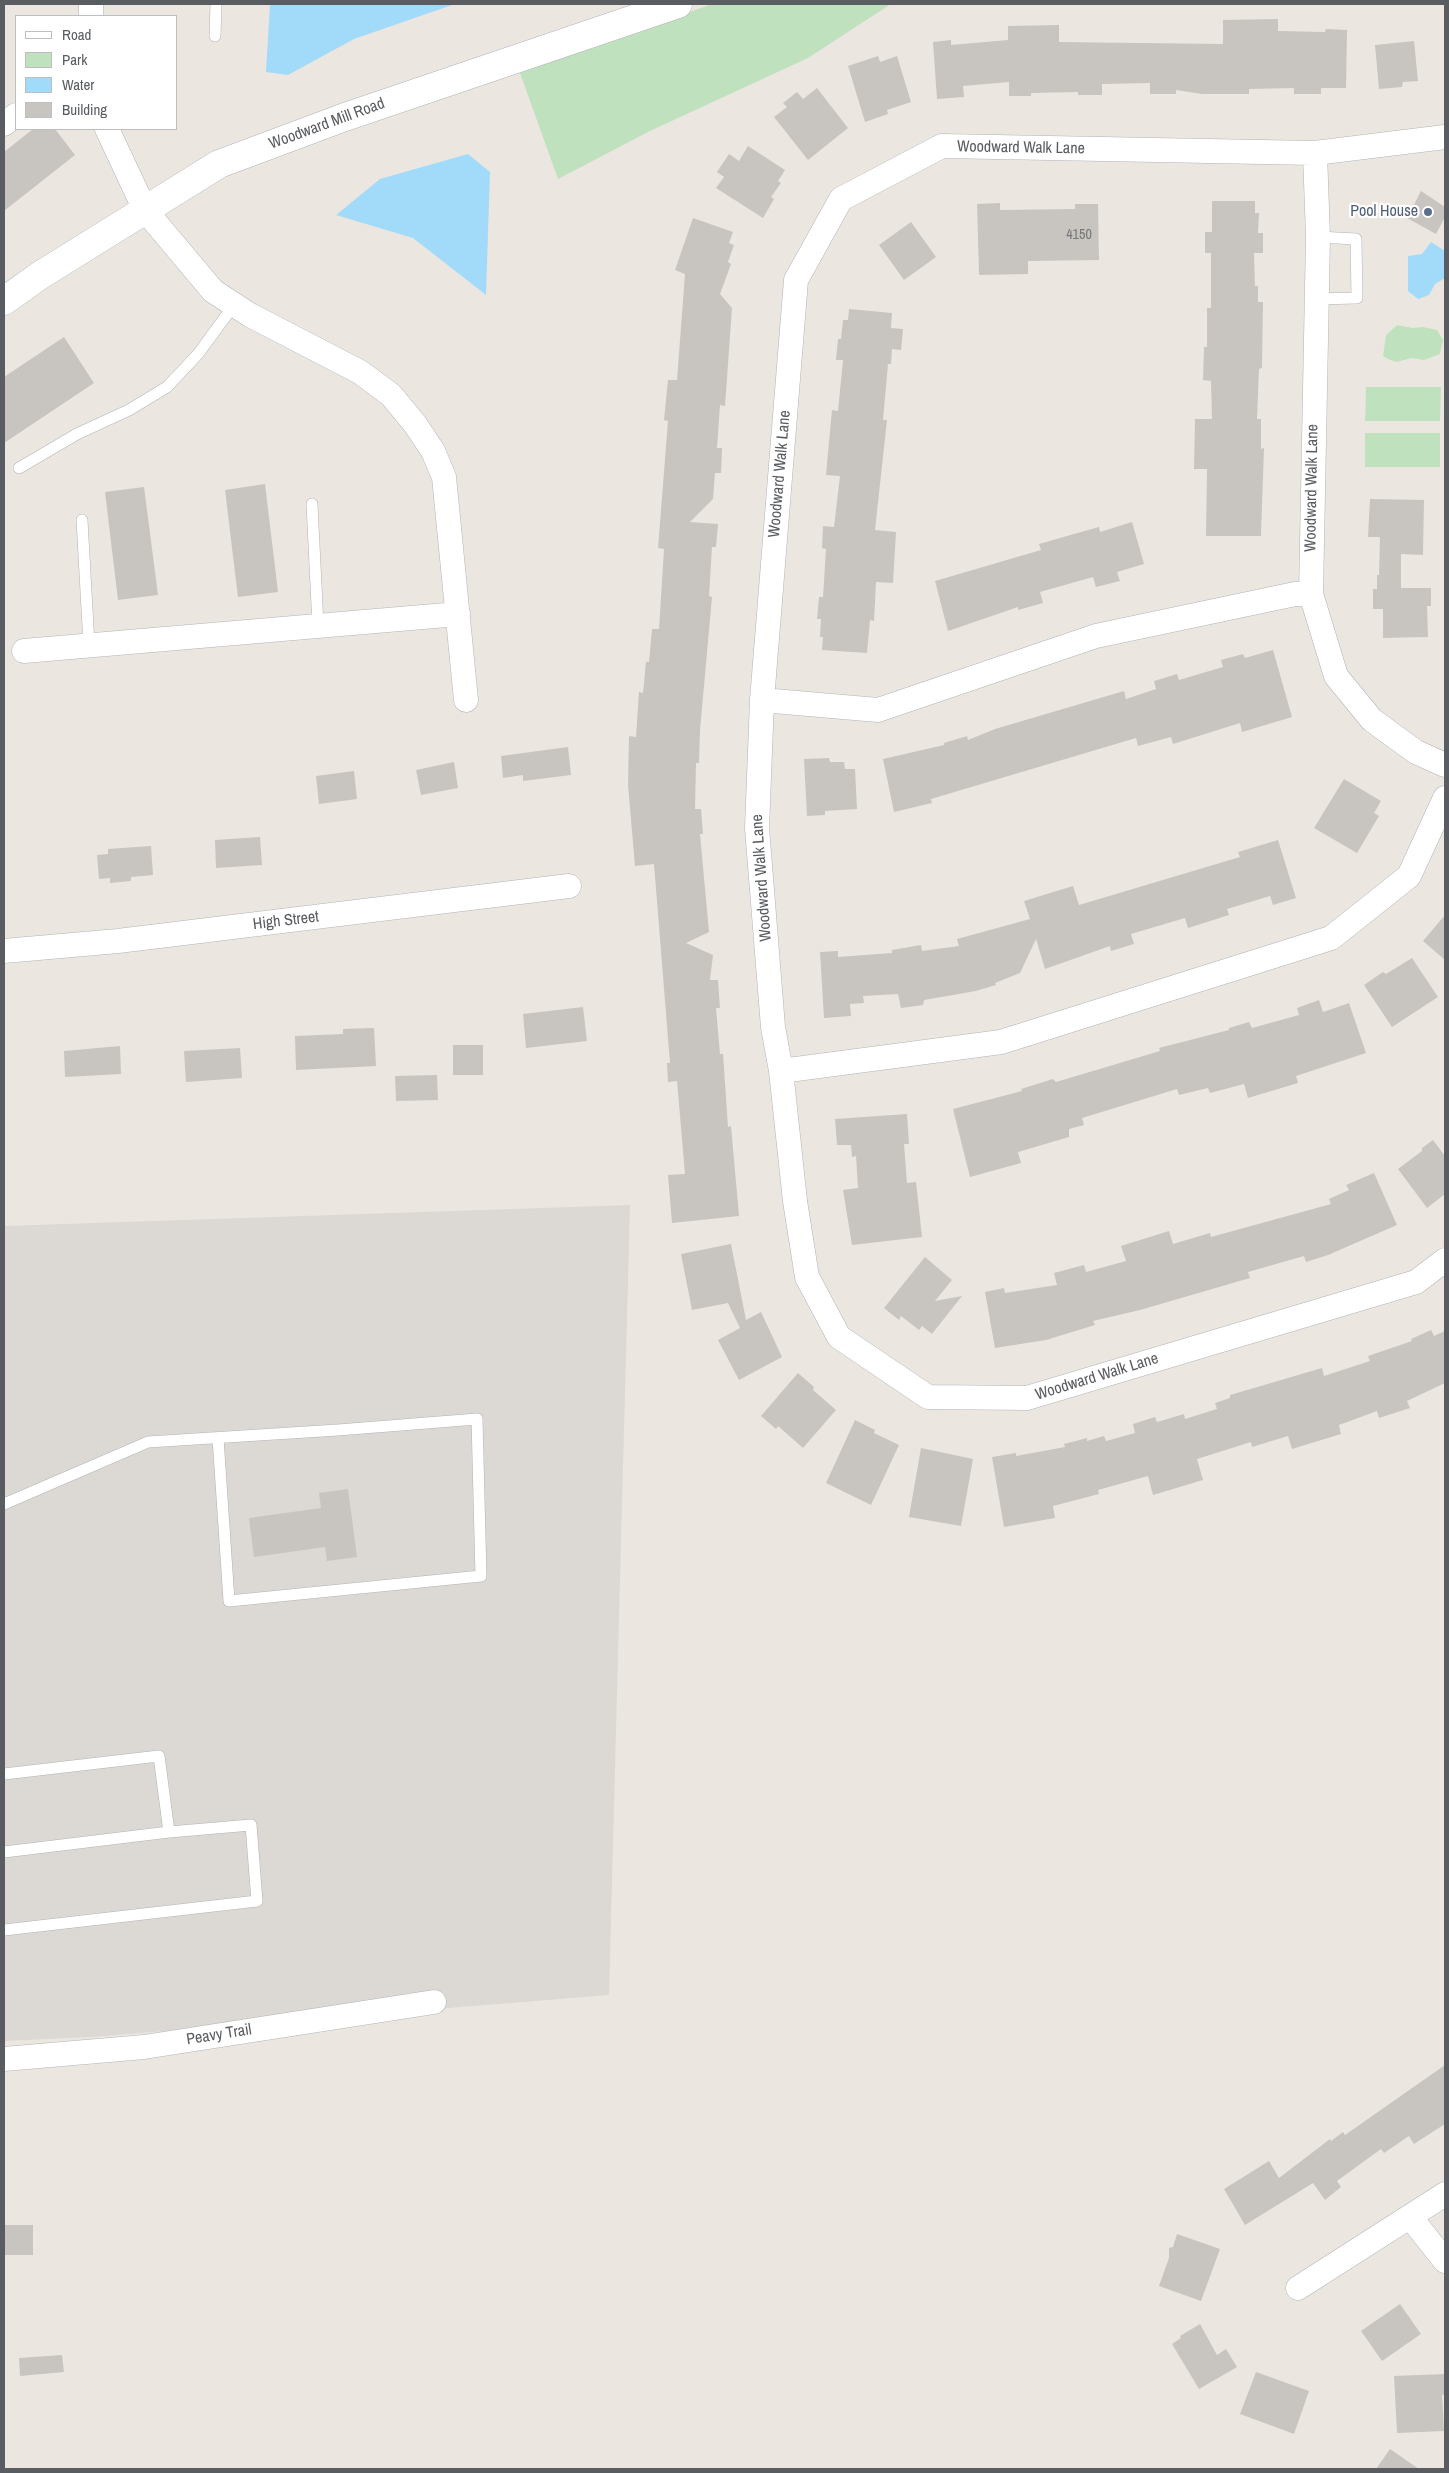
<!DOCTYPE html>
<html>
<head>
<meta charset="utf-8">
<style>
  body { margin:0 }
  #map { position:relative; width:1449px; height:2473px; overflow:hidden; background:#ebe7e0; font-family:"Archivo Narrow",sans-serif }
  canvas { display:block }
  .frame { position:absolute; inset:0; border:5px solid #595c60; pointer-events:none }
  .legend { position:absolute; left:15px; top:15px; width:162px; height:115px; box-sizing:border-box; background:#fff; border:1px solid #bdbebf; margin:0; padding:6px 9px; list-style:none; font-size:15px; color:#595c60 }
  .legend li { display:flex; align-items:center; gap:10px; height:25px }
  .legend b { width:25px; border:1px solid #bdbebf }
</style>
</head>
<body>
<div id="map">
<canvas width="1449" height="2473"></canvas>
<div class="frame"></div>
<ul class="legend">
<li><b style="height:6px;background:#fff"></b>Road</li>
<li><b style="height:14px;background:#c0e1bd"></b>Park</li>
<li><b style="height:14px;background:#a2daf9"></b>Water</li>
<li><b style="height:14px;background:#c8c4bf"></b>Building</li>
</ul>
</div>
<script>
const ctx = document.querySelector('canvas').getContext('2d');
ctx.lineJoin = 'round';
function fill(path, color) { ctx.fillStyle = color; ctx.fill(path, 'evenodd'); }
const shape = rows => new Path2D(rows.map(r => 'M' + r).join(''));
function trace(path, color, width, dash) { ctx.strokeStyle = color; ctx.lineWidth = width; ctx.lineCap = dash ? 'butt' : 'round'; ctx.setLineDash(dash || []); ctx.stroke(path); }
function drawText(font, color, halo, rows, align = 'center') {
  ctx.font = font + ' "Archivo Narrow",sans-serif'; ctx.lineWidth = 4.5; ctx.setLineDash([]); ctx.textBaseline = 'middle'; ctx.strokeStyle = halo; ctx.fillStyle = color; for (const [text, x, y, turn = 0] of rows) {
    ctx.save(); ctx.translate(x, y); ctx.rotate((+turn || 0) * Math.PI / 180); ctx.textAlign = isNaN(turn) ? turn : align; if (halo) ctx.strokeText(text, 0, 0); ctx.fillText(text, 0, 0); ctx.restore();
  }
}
fill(shape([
  [630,1205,609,1995,92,2037,4,2041,4,1226]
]), '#dcd9d4');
fill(shape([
  [712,4,891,4,808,58,650,131,558,179,520,73],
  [1397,325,1413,328,1423,327,1437,330,1443,340,1440,354,1424,360,1412,358,1396,362,1388,359,1383,356,1386,335],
  [1366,387,1441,387,1440,421,1365,421],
  [1365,433,1440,433,1440,467,1365,467]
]), '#c0e1bd');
fill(shape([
  [270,4,455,4,354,39,288,75,266,72],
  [468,154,490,172,486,295,413,238,336,215,380,179],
  [1431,242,1445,251,1445,278,1435,284,1429,295,1418,299,1408,291,1408,256,1422,254]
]), '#a2daf9');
fill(shape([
  [1278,19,1278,31,1325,32,1326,29,1347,30,1346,88,1321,88,1321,94,1294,94,1294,88,1249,89,1249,94,1202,94,1176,90,1176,94,1150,94,1150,83,1102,84,1102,95,1078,95,1078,92,1031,93,1031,96,1009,96,1009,82,963,86,964,97,937,99,933,42,951,40,951,45,1008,40,1008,26,1059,25,1059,42,1223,44,1223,20],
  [1414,41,1418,81,1403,82,1402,87,1379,89,1375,45],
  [878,56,880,62,897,56,911,102,887,110,888,114,865,122,848,66],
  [817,88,848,128,808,160,774,117,787,107,783,103,797,92,803,99],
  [33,129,55,129,75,155,4,211,4,152],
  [748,146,785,170,778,181,781,183,771,197,774,199,763,218,716,188,724,177,717,172,729,154,739,161],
  [1421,191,1445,207,1445,217,1436,234,1407,218],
  [1212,201,1255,201,1255,213,1259,213,1258,233,1263,233,1263,253,1254,253,1255,286,1258,286,1258,302,1263,302,1262,368,1259,369,1257,419,1261,419,1261,449,1264,448,1261,536,1206,536,1207,469,1194,469,1195,419,1212,419,1211,381,1203,380,1204,347,1207,347,1207,308,1211,308,1211,253,1205,253,1205,232,1212,232],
  [1000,203,1000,210,1075,209,1075,204,1098,204,1099,260,1028,261,1028,274,979,275,977,204],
  [693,218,733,232,729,243,734,245,728,262,731,264,720,294,732,308,725,406,720,405,717,448,722,448,721,473,715,473,713,499,690,522,718,524,716,547,712,547,709,596,712,597,700,730,699,763,696,763,695,809,701,809,703,834,700,834,709,932,686,943,713,955,710,980,718,980,720,1008,716,1008,720,1054,723,1054,728,1127,731,1126,739,1216,672,1223,668,1175,685,1174,677,1081,668,1082,667,1063,670,1063,654,864,635,866,628,785,629,736,636,737,639,692,643,693,646,662,649,662,652,629,659,629,664,549,658,548,668,421,664,420,668,380,677,380,685,274,675,270],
  [911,222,936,257,904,280,879,245],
  [849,309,892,313,891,328,903,329,901,350,892,349,891,364,888,364,883,420,887,420,875,530,896,532,893,583,876,582,874,621,870,620,867,653,822,650,823,637,820,637,821,619,817,619,819,597,823,597,826,549,822,548,823,526,834,527,840,476,826,475,832,410,838,411,843,360,836,360,838,339,841,339,843,320,848,320],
  [64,337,94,383,4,443,4,377],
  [265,484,278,592,238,597,225,490],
  [144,487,158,595,118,600,105,492],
  [1370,499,1424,500,1423,555,1401,554,1401,588,1431,588,1431,606,1427,606,1428,637,1383,638,1383,609,1373,609,1373,589,1377,589,1377,575,1379,575,1380,537,1368,537],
  [1132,522,1144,564,1117,572,1120,581,1096,587,1093,577,1040,592,1043,603,1018,610,1018,607,948,631,935,581,1041,550,1039,544,1081,532,1099,527,1100,532],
  [1273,650,1292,717,1242,732,1240,723,1173,744,1171,737,1138,746,1136,738,931,799,932,803,894,812,883,759,944,745,944,743,967,736,968,740,995,729,1124,691,1126,699,1156,689,1154,681,1177,674,1179,680,1223,667,1221,660,1243,654,1245,658],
  [568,747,571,775,523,781,523,775,503,778,501,756],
  [829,758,830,762,844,762,845,769,855,769,857,809,825,811,825,815,807,816,804,759],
  [454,762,458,788,421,795,416,770],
  [354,771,357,799,319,804,316,776],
  [1344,779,1381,801,1374,813,1379,816,1357,853,1314,828],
  [260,837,262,865,216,868,215,840],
  [1278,840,1296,898,1273,905,1270,896,1227,909,1229,915,1188,928,1185,918,1131,934,1134,944,1111,951,1110,946,1045,969,1036,939,1020,973,995,983,996,985,976,991,924,1000,923,1005,901,1008,898,994,863,996,864,1003,850,1004,851,1016,824,1018,820,952,838,951,838,957,892,953,892,950,921,945,922,951,959,946,957,939,1030,919,1024,901,1073,886,1079,905,1240,857,1238,852],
  [151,846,153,875,131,877,131,881,110,883,110,878,99,879,97,855,108,854,108,849],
  [1445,915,1445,960,1423,941],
  [1412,958,1438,997,1392,1027,1364,985,1383,972,1386,974],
  [1319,1000,1323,1012,1349,1003,1366,1053,1296,1076,1298,1083,1248,1098,1244,1084,1210,1093,1208,1088,1179,1095,1177,1089,1082,1118,1084,1125,1069,1129,1069,1137,1018,1152,1021,1163,970,1177,953,1109,1022,1091,1021,1089,1053,1079,1056,1082,1160,1051,1159,1048,1229,1030,1229,1028,1249,1022,1252,1028,1299,1015,1297,1008],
  [583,1007,587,1041,526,1048,523,1014],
  [374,1028,376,1066,296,1070,295,1036,343,1034,343,1029],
  [453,1045,483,1045,483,1075,453,1075],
  [120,1046,121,1074,65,1077,64,1051],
  [240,1048,242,1078,186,1082,184,1051],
  [437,1075,438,1100,396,1101,395,1076],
  [907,1114,909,1144,904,1144,907,1183,916,1182,922,1237,852,1245,843,1190,858,1188,856,1156,852,1157,851,1145,837,1145,835,1119],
  [1433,1140,1445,1156,1445,1194,1427,1208,1398,1169,1422,1151,1422,1148],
  [1374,1173,1397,1225,1328,1255,1306,1262,1304,1256,1248,1272,1250,1278,1140,1310,1093,1321,1095,1325,1046,1340,995,1348,985,1292,1004,1288,1005,1293,1057,1285,1054,1273,1084,1265,1086,1272,1126,1261,1121,1246,1169,1231,1173,1244,1210,1233,1211,1237,1331,1204,1329,1199,1349,1190,1346,1185],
  [731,1244,746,1320,761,1312,782,1357,739,1380,718,1340,740,1328,728,1303,692,1310,681,1254],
  [925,1257,952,1280,935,1301,962,1296,932,1334,922,1326,919,1330,901,1316,899,1320,884,1308],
  [1431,1330,1434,1336,1445,1331,1445,1383,1407,1401,1410,1408,1379,1418,1377,1411,1339,1425,1341,1434,1292,1449,1288,1436,1252,1447,1251,1442,1197,1459,1203,1480,1153,1495,1148,1476,1098,1490,1099,1494,1053,1506,1055,1518,1004,1527,992,1457,1016,1453,1016,1456,1065,1447,1064,1444,1087,1438,1087,1441,1104,1436,1106,1441,1135,1433,1133,1424,1155,1417,1157,1422,1184,1414,1185,1419,1217,1409,1215,1403,1230,1398,1230,1395,1322,1368,1324,1376,1370,1361,1368,1356,1412,1341,1411,1339],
  [798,1373,814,1387,813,1390,836,1410,803,1448,778,1426,776,1429,761,1416],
  [855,1420,875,1430,874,1433,899,1445,871,1505,826,1483],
  [921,1448,973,1459,961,1526,909,1517],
  [348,1489,357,1557,327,1561,325,1547,254,1557,249,1518,321,1508,319,1493],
  [1445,2065,1445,2124,1414,2144,1409,2136,1384,2153,1381,2149,1337,2181,1341,2187,1325,2200,1313,2183,1245,2225,1224,2189,1269,2161,1279,2178,1330,2139,1331,2141,1343,2132,1345,2135],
  [4,2225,33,2225,33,2255,4,2255],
  [1177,2234,1220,2249,1201,2301,1159,2286,1169,2258,1169,2248,1173,2247],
  [1400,2304,1421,2334,1382,2361,1361,2331],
  [1200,2324,1217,2355,1226,2349,1237,2367,1199,2389,1172,2344,1181,2338,1180,2336],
  [62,2355,64,2372,20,2376,19,2358],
  [1256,2372,1309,2391,1294,2434,1240,2414],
  [1445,2374,1445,2395,1442,2395,1444,2431,1397,2433,1394,2376],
  [1390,2449,1419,2469,1376,2469]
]), '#c8c4bf');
const service = shape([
  [215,36,216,4],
  [1316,299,1357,298,1356,239,1318,237],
  [19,468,77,434,129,410,167,387,198,354,234,305],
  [312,504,318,626],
  [82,520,89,645],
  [4,1504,148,1442,338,1430,477,1419,481,1576,229,1601,218,1438],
  [4,1774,159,1756,169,1832,251,1825,257,1901,4,1930],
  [4,1852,169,1832]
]);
const minor = shape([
  [91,16,91,4],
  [4,124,16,115],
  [107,129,145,210,213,291,250,315,360,372,391,395,415,424,433,451,444,477,466,700],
  [1445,137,1315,153,942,146,841,199,796,280,762,700,757,828,773,1027,781,1071,795,1201,807,1277,839,1337,928,1397,1027,1398,1416,1282,1445,1260],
  [1315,153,1318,237,1311,594,1336,676,1372,720,1416,752,1445,765],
  [24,651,458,614],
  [762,700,878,710,1096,636,1295,594,1311,594],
  [4,951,118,941,569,886],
  [781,1071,1001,1042,1331,938,1409,876,1445,798],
  [4,2059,144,2047,434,2002],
  [1411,2218,1445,2261],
  [1298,2288,1445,2194]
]);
const tertiary = shape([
  [4,301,39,276,219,164,345,117,678,4]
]);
trace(service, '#b1b3b7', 12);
trace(minor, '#b1b3b7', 25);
trace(tertiary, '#b1b3b7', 29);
trace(service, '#fff', 11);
trace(minor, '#fff', 24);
trace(tertiary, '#fff', 28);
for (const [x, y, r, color] of [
  [1428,212,5,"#5c6f8a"]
]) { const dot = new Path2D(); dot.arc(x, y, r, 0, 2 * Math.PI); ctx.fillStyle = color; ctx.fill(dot); trace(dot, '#fff', 2); }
drawText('14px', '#757678', null, [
  ["4150",1079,235]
]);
drawText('16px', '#595c60', '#fff', [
  ["Woodward Mill Road",327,124,-20],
  ["Woodward Walk Lane",1021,148,1],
  ["Woodward Walk Lane",780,474,-85],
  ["Woodward Walk Lane",1312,488,-89],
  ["Woodward Walk Lane",762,878,-94],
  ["High Street",286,921,-7],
  ["Woodward Walk Lane",1097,1377,-17],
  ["Peavy Trail",219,2035,-9]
]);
drawText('16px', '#4e5e75', '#fff', [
  ["Pool House",1418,212]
], 'right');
</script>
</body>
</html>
